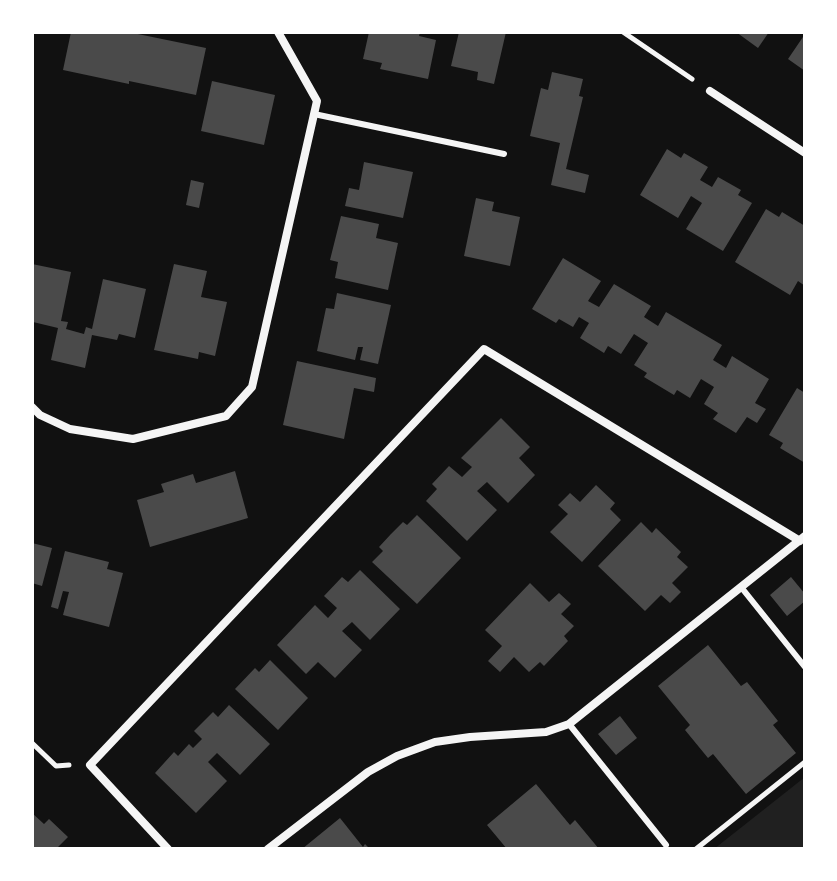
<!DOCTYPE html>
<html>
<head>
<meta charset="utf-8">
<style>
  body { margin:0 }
  #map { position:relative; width:837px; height:881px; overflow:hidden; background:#111; font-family:Mulish,sans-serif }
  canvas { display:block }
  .frame { position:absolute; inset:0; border:34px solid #fff; pointer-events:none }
</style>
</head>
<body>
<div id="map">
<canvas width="837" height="881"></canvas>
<div class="frame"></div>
</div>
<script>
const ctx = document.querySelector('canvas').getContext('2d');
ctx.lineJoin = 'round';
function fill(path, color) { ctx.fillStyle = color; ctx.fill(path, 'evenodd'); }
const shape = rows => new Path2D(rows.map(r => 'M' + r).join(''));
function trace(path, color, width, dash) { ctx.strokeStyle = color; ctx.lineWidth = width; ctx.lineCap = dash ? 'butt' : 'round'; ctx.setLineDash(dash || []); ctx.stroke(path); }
fill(shape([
  [805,777,805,849,714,849]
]), '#202020');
fill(shape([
  [71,32,128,32,206,48,196,95,129,81,129,84,63,70],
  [369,32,420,32,419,36,436,40,428,79,380,69,382,63,363,59],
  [459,32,506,32,494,84,477,80,478,72,451,66],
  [736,32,769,32,758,48],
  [805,34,805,71,788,59],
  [552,72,583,79,579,96,583,97,566,169,589,175,585,193,551,185,560,143,530,136,541,88,548,90],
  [212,81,275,95,264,145,201,131],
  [667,149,681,158,684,153,708,167,700,180,712,187,718,177,741,190,738,195,752,203,723,251,686,229,702,203,691,196,678,218,640,195],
  [364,162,413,172,403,218,345,206,349,188,359,190],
  [191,180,204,183,199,208,186,205],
  [476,198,494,202,492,211,520,217,510,266,464,256],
  [766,209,779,217,782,212,805,226,805,286,798,281,790,295,735,262],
  [341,216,379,224,376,238,398,243,388,290,335,278,338,262,330,260],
  [563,258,601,281,588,301,599,307,614,284,651,306,644,317,658,326,666,312,722,345,713,360,726,368,732,356,769,379,755,403,766,409,757,423,747,417,736,433,713,419,718,413,704,404,714,387,701,379,690,398,677,390,674,395,644,377,647,373,634,365,648,343,634,334,621,354,608,346,604,353,580,338,589,323,579,317,573,327,559,319,556,323,532,309],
  [32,264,71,272,61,321,68,322,66,329,84,334,86,327,92,329,103,279,146,289,135,338,119,334,117,340,92,335,85,368,51,360,58,328,33,322],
  [174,264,207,271,201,297,227,302,215,356,199,352,198,359,154,350],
  [337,293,391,305,378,364,360,360,363,347,358,347,355,360,317,351,326,308,334,309],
  [297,361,376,378,374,392,354,388,344,439,283,425],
  [797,388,805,393,805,463,780,448,783,443,769,435],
  [501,418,530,447,519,458,535,475,508,503,487,482,477,491,497,510,467,541,426,501,437,489,432,484,449,466,462,477,472,467,461,458],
  [235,471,248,518,150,547,137,500,164,492,161,484,193,474,196,483],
  [596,485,615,503,610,509,621,520,582,562,550,532,568,514,558,505,570,493,580,502],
  [417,515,461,558,417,604,372,562,383,551,379,547,391,534,403,522,407,525],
  [641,522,652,533,656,528,681,552,677,557,688,567,672,583,681,592,670,603,661,595,645,611,598,566],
  [32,543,52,548,42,586,32,583],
  [65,551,109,562,107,569,123,573,109,627,63,615,69,592,63,591,58,609,51,607],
  [360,570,400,609,370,640,352,622,342,631,362,650,335,678,318,662,306,674,277,645,315,605,328,618,337,608,324,596,342,577,348,582],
  [791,577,805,594,805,601,787,616,770,595],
  [530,583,549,602,559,593,571,604,561,614,574,626,564,636,568,641,544,666,540,662,529,672,514,657,500,672,488,661,502,646,485,630],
  [708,645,741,686,747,682,778,721,773,725,796,753,746,794,713,754,708,758,685,730,690,725,658,686],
  [270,660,308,698,278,730,235,689,255,668,259,672],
  [229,705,270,744,240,775,217,753,208,762,227,781,196,813,155,773,174,752,178,756,189,744,193,748,202,739,194,731,213,712,218,717],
  [620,716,637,738,616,755,598,734],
  [536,784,570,825,575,820,599,849,507,849,487,825],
  [32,813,44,824,49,819,68,837,56,849,32,849],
  [340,818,363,847,365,844,370,849,302,849]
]), '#4a4a4a');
trace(shape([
  [623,32,692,79],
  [32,743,56,766,69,765],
  [696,849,805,762]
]), '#f5f5f5', 5);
trace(shape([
  [314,114,504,154],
  [741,587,805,667],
  [569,724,666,845]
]), '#f5f5f5', 6);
trace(shape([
  [710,91,805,153],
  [32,407,40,415,70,429,133,439,226,416,252,387,317,101,278,32],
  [168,849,90,765,484,349,800,541],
  [268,849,368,772,397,756,435,742,470,737,546,732,569,724,805,536]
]), '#f5f5f5', 8);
</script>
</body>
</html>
